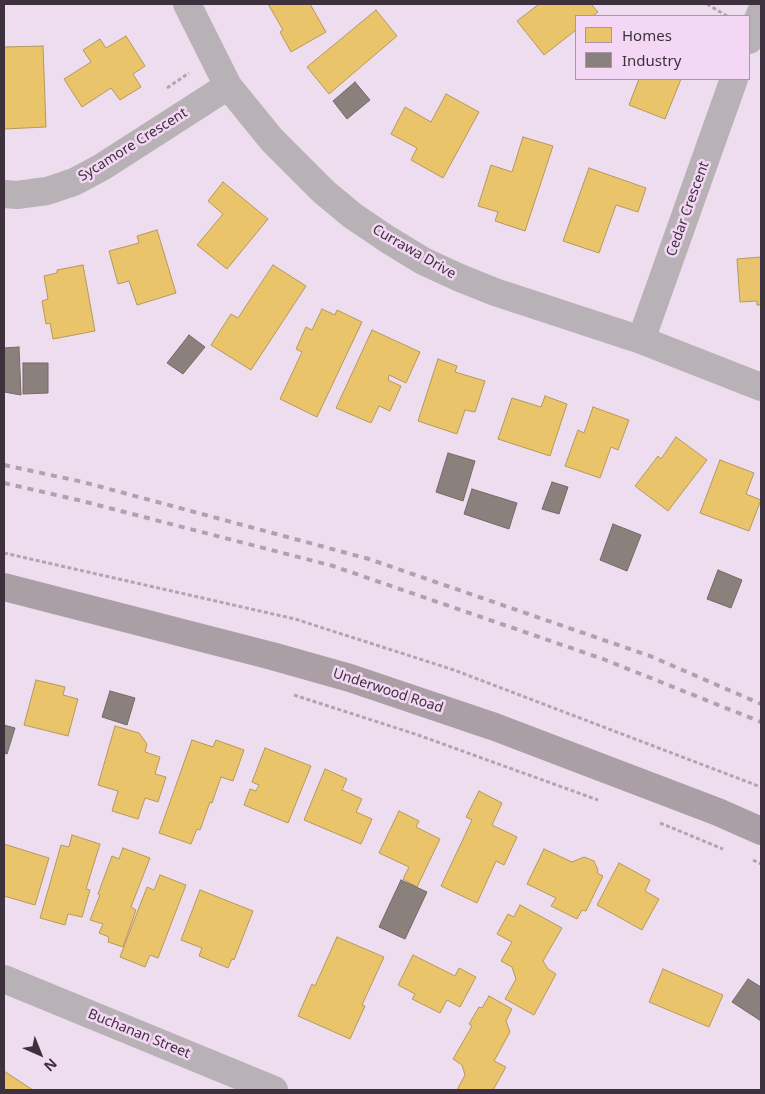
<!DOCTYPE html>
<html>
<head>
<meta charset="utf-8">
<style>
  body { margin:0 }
  #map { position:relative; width:765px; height:1094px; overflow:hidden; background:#ede; font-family:"Noto Sans",sans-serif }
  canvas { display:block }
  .frame { position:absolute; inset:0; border:5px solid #3c313c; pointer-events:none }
  .legend { position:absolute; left:575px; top:15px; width:175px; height:65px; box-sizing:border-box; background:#f4d7f4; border:1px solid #aa95aa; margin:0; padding:6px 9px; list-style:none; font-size:15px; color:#3c313c }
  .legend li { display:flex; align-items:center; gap:10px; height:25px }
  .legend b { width:25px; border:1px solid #aa95aa }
  .north { position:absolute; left:15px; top:1029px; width:50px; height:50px; -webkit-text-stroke:4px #f4d7f4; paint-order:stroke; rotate:136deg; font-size:14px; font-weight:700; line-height:20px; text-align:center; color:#3c313c }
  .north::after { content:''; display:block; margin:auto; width:18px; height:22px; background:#3c313c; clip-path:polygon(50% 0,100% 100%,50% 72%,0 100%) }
</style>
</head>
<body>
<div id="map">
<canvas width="765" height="1094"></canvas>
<div class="frame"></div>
<ul class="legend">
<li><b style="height:14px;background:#e9c46a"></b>Homes</li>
<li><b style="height:14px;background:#8a817c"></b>Industry</li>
</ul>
<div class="north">N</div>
</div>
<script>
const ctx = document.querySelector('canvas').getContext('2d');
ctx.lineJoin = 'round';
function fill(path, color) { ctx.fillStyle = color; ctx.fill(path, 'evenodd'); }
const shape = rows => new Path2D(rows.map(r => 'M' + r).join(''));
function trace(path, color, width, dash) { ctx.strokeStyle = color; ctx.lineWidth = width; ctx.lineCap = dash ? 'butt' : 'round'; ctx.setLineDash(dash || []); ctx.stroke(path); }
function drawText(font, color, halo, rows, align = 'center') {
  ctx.font = font + ' "Noto Sans",sans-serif'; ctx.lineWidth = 5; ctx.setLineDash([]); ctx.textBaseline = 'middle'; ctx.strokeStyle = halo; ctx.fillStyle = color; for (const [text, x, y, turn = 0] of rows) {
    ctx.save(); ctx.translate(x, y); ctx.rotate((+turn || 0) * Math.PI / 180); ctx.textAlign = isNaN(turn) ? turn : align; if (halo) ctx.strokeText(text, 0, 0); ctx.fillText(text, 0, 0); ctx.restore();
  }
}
const homes = shape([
  [268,4,310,4,326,32,291,52,280,32,283,30,268,4],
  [539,4,591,4,598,12,593,16,576,16,576,30,544,55,517,21,539,4],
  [376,10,397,36,329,94,307,67,376,10],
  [126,36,145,66,133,74,141,87,120,100,111,88,82,107,64,79,91,62,83,50,100,39,106,48,126,36],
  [43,46,46,127,4,129,4,47,43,46],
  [639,79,681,79,665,119,629,105,639,79],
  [446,94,479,112,443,178,411,160,417,148,391,134,405,107,431,122,446,94],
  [523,137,553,146,525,231,495,221,498,212,478,206,491,165,512,172,523,137],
  [589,168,646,188,638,212,616,205,599,253,563,241,589,168],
  [223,182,268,219,227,269,197,245,223,214,208,201,223,182],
  [157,230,176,293,137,305,129,281,118,284,109,251,139,243,137,236,157,230],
  [761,257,761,305,757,305,757,301,740,302,737,259,761,257],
  [83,265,95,331,53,339,50,323,46,324,42,301,48,299,44,276,57,273,57,270,83,265],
  [273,265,306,286,251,370,211,345,231,314,238,318,273,265],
  [322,309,335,315,337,310,362,322,317,417,280,399,302,352,296,349,306,327,312,330,322,309],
  [372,330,420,352,406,383,389,375,388,380,401,386,390,411,379,406,371,423,336,408,372,330],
  [438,359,457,366,455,372,485,381,475,412,465,410,457,434,418,421,438,359],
  [545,396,567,404,550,456,498,439,512,398,541,407,545,396],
  [593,407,629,420,618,450,611,447,600,478,565,466,578,430,584,433,593,407],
  [676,437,707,460,668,511,635,486,658,456,661,459,676,437],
  [720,460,754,473,746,494,761,500,749,531,700,513,720,460],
  [36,680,65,687,63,695,78,699,68,736,24,725,36,680],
  [115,726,139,733,147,744,145,752,160,757,155,774,166,777,158,802,145,798,138,819,112,811,118,791,98,785,115,726],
  [192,740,213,747,216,740,244,750,233,781,221,777,212,803,210,802,200,830,197,829,191,844,159,833,192,740],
  [265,748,311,766,288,823,244,805,250,789,256,791,259,785,252,782,265,748],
  [325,769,347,779,342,790,362,799,356,812,372,819,361,844,304,820,325,769],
  [479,791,502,803,492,825,517,837,504,865,496,861,477,903,441,886,472,820,466,817,479,791],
  [399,811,419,821,416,827,440,839,417,887,403,879,409,867,379,853,399,811],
  [72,835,100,844,86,889,90,890,82,917,68,914,65,925,40,918,61,845,69,847,72,835],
  [4,844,49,858,35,905,4,896,4,844],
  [123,848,150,858,131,907,136,910,123,947,108,942,109,937,99,933,103,924,90,920,100,895,98,894,112,856,119,859,123,848],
  [544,849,572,862,584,857,594,861,598,870,597,873,603,876,586,911,582,910,577,919,551,906,556,898,527,884,544,849],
  [619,863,650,880,645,891,659,899,642,930,597,905,619,863],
  [160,875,186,885,158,958,150,955,145,967,120,957,147,887,154,890,160,875],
  [200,890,253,911,234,960,232,959,228,968,199,956,202,948,181,940,200,890],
  [520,905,562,928,543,961,548,969,556,974,534,1015,505,999,516,979,512,967,501,961,512,942,497,934,508,914,514,917,520,905],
  [337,937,384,957,362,1005,365,1006,350,1039,298,1016,312,984,315,986,337,937],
  [413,955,455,976,459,968,476,977,460,1007,447,1000,440,1013,412,999,415,994,398,985,413,955],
  [663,969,723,995,709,1027,649,1002,663,969],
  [489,996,512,1009,506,1021,510,1032,494,1061,506,1067,493,1090,457,1090,465,1075,462,1065,453,1059,472,1026,469,1024,479,1007,482,1008,489,996],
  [4,1071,33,1090,4,1090,4,1071]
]);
fill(homes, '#e9c46a');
trace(homes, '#b5985c', 1);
const industry = shape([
  [355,82,370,100,347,119,333,101,355,82],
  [189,335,205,347,183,374,167,363,189,335],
  [19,347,21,395,4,392,4,348,19,347],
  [23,363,48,363,48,393,23,394,23,363],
  [448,453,475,461,463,501,436,492,448,453],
  [552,482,568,487,559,514,542,509,552,482],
  [472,489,517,503,509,529,464,514,472,489],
  [613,524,641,535,627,571,600,560,613,524],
  [718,570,742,580,731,608,707,599,718,570],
  [110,691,135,698,127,725,102,717,110,691],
  [4,725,15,728,7,754,4,753,4,725],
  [401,880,427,892,405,939,379,927,401,880],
  [748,979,761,987,761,1021,732,1002,748,979]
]);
fill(industry, '#8a817c');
trace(industry, '#736969', 1);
trace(shape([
  [707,4,727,16],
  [167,88,189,73],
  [4,553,295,619,454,670,761,787],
  [294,695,418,735,598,800],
  [660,823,723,849],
  [753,860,761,864]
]), '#afa7ad', 3, [4, 2.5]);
trace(shape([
  [187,4,228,86,272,140,324,192,353,216,387,239,423,261,460,278,495,292,641,340,761,387],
  [749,40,761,12],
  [4,194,17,195,47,191,74,182,102,167,228,86],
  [641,340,734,79],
  [4,979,274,1090]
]), '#b8b1b5', 28);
trace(shape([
  [4,587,272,656,350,678,495,727,718,812,761,831]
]), '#a99fa5', 28);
trace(shape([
  [4,465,83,482,369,559,650,656,761,704],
  [4,483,78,500,333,566,603,659,761,722]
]), '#aca4aa', 4, [6, 6]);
drawText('14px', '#3c313c', '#f4d7f4', [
  ["Sycamore Crescent",133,145,-32],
  ["Cedar Crescent",688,209,-70],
  ["Currawa Drive",414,252,30],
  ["Underwood Road",388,691,18],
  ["Buchanan Street",139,1034,22]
]);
</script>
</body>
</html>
